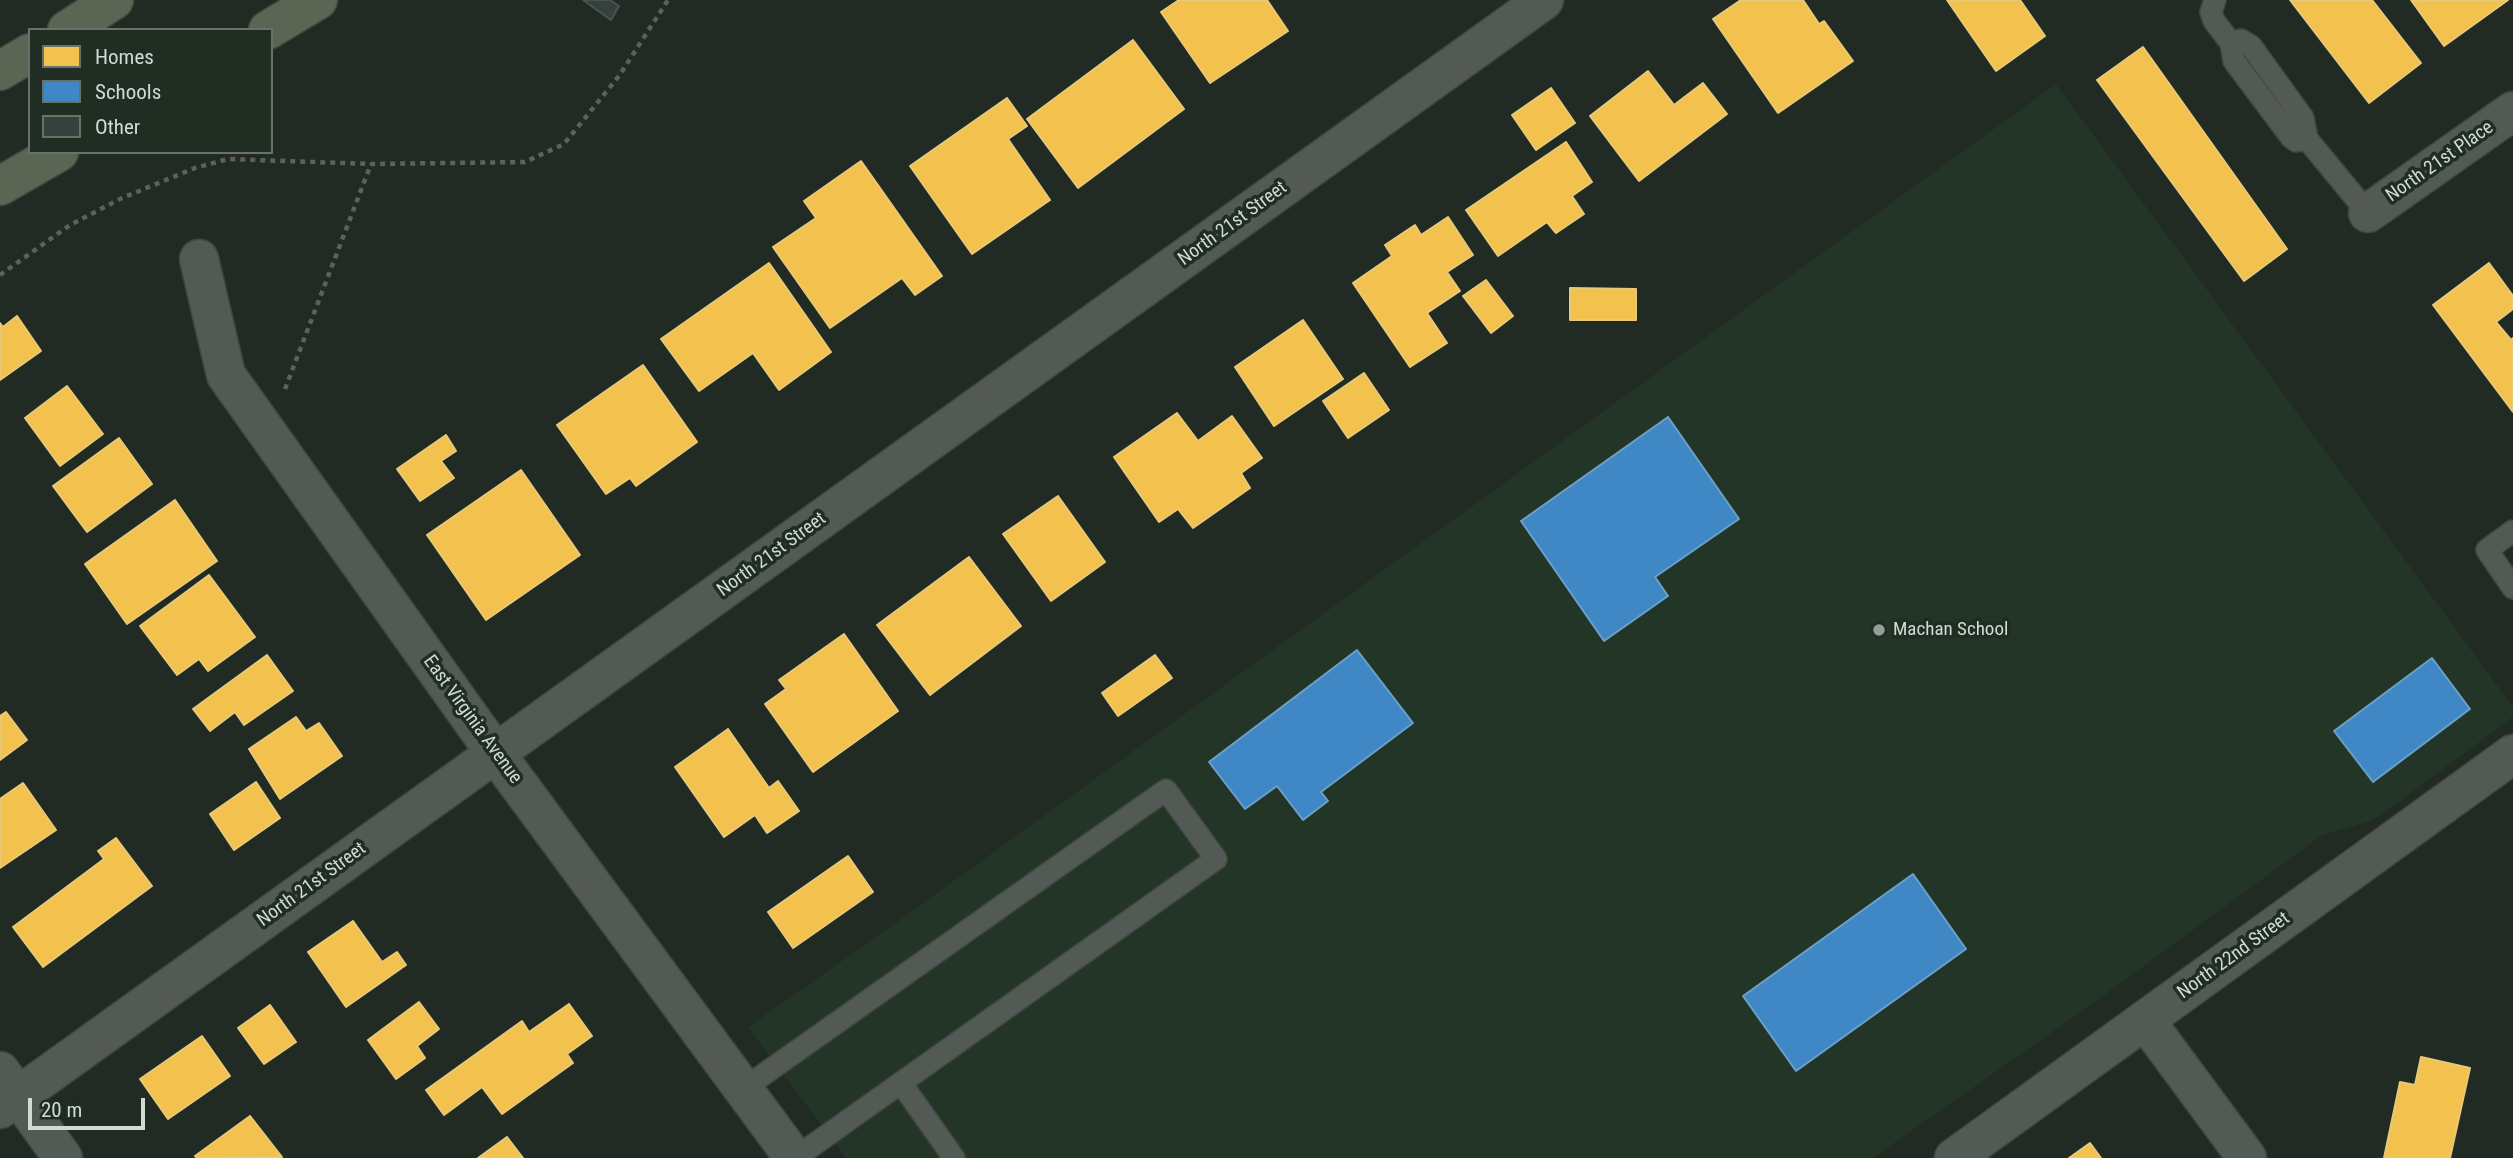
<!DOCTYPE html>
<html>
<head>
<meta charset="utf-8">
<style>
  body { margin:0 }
  #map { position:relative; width:2513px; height:1158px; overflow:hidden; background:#222a24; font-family:"Roboto Condensed",sans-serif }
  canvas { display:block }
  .legend { position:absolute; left:28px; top:28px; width:245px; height:126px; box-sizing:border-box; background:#1f2d22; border:2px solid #677369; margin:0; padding:9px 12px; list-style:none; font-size:21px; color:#d2dbd3 }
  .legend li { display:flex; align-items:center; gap:14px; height:35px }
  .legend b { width:35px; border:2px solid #677369 }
  .scale { position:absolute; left:28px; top:1098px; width:117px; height:32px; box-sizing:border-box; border:4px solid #d2dbd3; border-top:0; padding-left:9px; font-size:21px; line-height:24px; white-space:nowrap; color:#d2dbd3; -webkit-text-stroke:5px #1f2d22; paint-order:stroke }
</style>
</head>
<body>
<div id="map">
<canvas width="2513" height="1158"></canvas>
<ul class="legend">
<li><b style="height:19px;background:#f2c14e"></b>Homes</li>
<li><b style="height:19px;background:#3f88c5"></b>Schools</li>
<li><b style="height:19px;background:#34413c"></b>Other</li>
</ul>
<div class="scale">20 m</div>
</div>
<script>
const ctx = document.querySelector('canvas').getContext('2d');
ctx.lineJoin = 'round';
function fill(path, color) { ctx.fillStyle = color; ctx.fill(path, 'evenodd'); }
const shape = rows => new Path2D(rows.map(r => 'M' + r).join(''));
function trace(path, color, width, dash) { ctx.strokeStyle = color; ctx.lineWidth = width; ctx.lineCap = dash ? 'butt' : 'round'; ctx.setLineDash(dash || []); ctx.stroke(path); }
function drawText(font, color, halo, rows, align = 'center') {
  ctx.font = font + ' "Roboto Condensed",sans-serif'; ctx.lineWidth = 7; ctx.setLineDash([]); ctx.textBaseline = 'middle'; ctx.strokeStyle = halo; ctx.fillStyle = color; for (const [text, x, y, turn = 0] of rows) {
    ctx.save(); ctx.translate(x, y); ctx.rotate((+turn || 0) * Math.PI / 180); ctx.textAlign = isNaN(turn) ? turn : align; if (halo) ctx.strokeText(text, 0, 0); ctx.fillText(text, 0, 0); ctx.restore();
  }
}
fill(shape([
  [2056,84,2513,707,2513,717,2376,819,2321,836,2088,1007,1873,1158,846,1158,748,1027,883,932]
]), '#223527');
const homes = shape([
  [1179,0,1267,0,1288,31,1210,83,1161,12,1179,0],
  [1741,0,1803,0,1819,24,1824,21,1853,61,1778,113,1713,19,1741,0],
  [1947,0,2020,0,2045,36,1996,71,1947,0],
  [2290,0,2372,0,2421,63,2369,103,2290,0],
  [2411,0,2508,0,2444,46,2411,0],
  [1133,40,1184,109,1078,188,1027,119,1133,40],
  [2143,47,2287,249,2244,281,2097,80,2143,47],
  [1648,71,1674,105,1703,83,1727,114,1639,181,1590,116,1648,71],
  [1551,88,1575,123,1536,150,1512,115,1551,88],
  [1007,98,1027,126,1008,139,1050,200,972,254,910,166,1007,98],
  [1566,142,1592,182,1572,196,1584,214,1556,233,1547,222,1498,256,1466,210,1566,142],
  [861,161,942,276,915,295,902,278,830,328,773,247,816,218,804,201,861,161],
  [1448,217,1473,255,1447,272,1460,291,1427,313,1447,343,1410,367,1353,283,1392,256,1385,245,1415,225,1421,235,1448,217],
  [769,263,831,352,779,390,753,353,699,391,661,339,769,263],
  [2489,263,2513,296,2513,309,2496,322,2511,340,2513,338,2513,412,2433,305,2489,263],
  [1486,280,1513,316,1491,333,1463,296,1486,280],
  [1570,288,1636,289,1636,320,1570,320,1570,288],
  [17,316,41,351,0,380,0,323,3,327,17,316],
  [1303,320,1343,379,1274,426,1235,367,1303,320],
  [643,365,697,442,636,486,630,478,606,494,557,425,643,365],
  [1364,373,1389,410,1348,438,1323,401,1364,373],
  [67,386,103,434,60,466,25,418,67,386],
  [1177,413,1198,441,1232,416,1262,458,1241,473,1250,488,1193,528,1178,509,1159,522,1114,457,1177,413],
  [446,435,456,451,441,461,454,478,420,501,397,469,446,435],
  [119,438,152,484,87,532,53,486,119,438],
  [521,470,580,555,486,620,427,535,521,470],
  [1058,496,1105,562,1051,601,1003,534,1058,496],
  [175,500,217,561,127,624,85,564,175,500],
  [969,557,1021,626,930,695,877,625,969,557],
  [209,575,255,637,208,671,199,659,177,675,140,626,209,575],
  [844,634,898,711,813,772,765,704,786,689,779,680,844,634],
  [267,655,293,691,244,725,235,712,210,731,193,709,267,655],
  [1155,655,1172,678,1118,716,1102,693,1155,655],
  [6,712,27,740,0,760,0,716,6,712],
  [296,717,306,731,319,723,342,756,280,799,249,749,296,717],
  [728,729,769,788,778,781,799,811,767,833,755,815,724,837,675,767,728,729],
  [256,782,280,818,234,850,210,814,256,782],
  [23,783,56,830,0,868,0,799,23,783],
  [116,838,152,886,43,967,13,927,104,859,98,851,116,838],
  [848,856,873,892,793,948,768,912,848,856],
  [353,921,382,962,397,952,406,965,346,1007,308,952,353,921],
  [419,1002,439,1029,417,1046,425,1058,396,1079,368,1040,419,1002],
  [569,1004,592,1036,567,1054,573,1063,502,1114,482,1087,444,1115,426,1090,522,1021,529,1032,569,1004],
  [270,1005,296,1042,264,1064,238,1028,270,1005],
  [202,1036,230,1076,168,1119,140,1079,202,1036],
  [2421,1057,2470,1068,2450,1158,2384,1158,2400,1082,2415,1085,2421,1057],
  [250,1116,282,1157,197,1158,195,1156,250,1116],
  [507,1137,523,1158,478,1158,507,1137],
  [2090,1143,2101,1158,2069,1158,2090,1143]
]);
fill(homes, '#f2c14e');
trace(homes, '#e8c976', 2);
const schools = shape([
  [1668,417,1739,519,1655,577,1668,596,1604,641,1521,521,1668,417],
  [1357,650,1413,723,1321,792,1328,801,1303,820,1277,786,1245,809,1209,762,1357,650],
  [2432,658,2470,709,2373,782,2334,731,2432,658],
  [1913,874,1966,949,1796,1071,1743,996,1913,874]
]);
fill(schools, '#3f88c5');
trace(schools, '#6ba1c9', 2);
const building = shape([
  [583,0,610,0,619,6,611,20,583,0]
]);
fill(building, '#34413c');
trace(building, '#4b534f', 2);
const service = shape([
  [2215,0,2211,12,2214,21,2231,43],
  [2307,139,2296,141,2291,137,2234,61,2231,43,2241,40,2251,46,2303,118,2307,139,2368,213],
  [2513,531,2487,550,2513,588],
  [901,1083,954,1158],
  [743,1089,1166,790,1216,859,795,1158]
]);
const minor = shape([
  [2368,213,2513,111],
  [199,259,226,375,496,754,794,1158],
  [2145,1020,2247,1158],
  [0,1071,63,1158],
  [0,1109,1544,0],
  [1954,1158,2513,754]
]);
const motorway = shape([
  [67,30,114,0],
  [268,30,318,0],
  [0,71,30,53],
  [0,186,59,152]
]);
trace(service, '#3f4640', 24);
trace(minor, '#3f4640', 41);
trace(motorway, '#3f4640', 41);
trace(shape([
  [0,275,70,225,122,198,195,168,228,159,371,164,525,162,564,144,619,76,668,0],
  [285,389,371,164]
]), '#5d615d', 4.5, [5, 5]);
trace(service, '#535954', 21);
trace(minor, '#535954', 38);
trace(motorway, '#5a6554', 38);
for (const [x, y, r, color] of [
  [1879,630,7,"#949d96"]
]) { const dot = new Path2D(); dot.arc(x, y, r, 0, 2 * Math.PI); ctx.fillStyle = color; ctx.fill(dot); trace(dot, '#1f2d22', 2.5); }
drawText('19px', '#d2dbd3', '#1f2d22', [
  ["North 21st Place",2440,162,-35],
  ["North 21st Street",1233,224,-36],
  ["North 21st Street",772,555,-36],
  ["East Virginia Avenue",472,720,54],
  ["North 21st Street",312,885,-36],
  ["North 22nd Street",2234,956,-36]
]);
drawText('19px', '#d2dbd3', '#1f2d22', [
  ["Machan School",1893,630]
], 'left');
</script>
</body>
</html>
